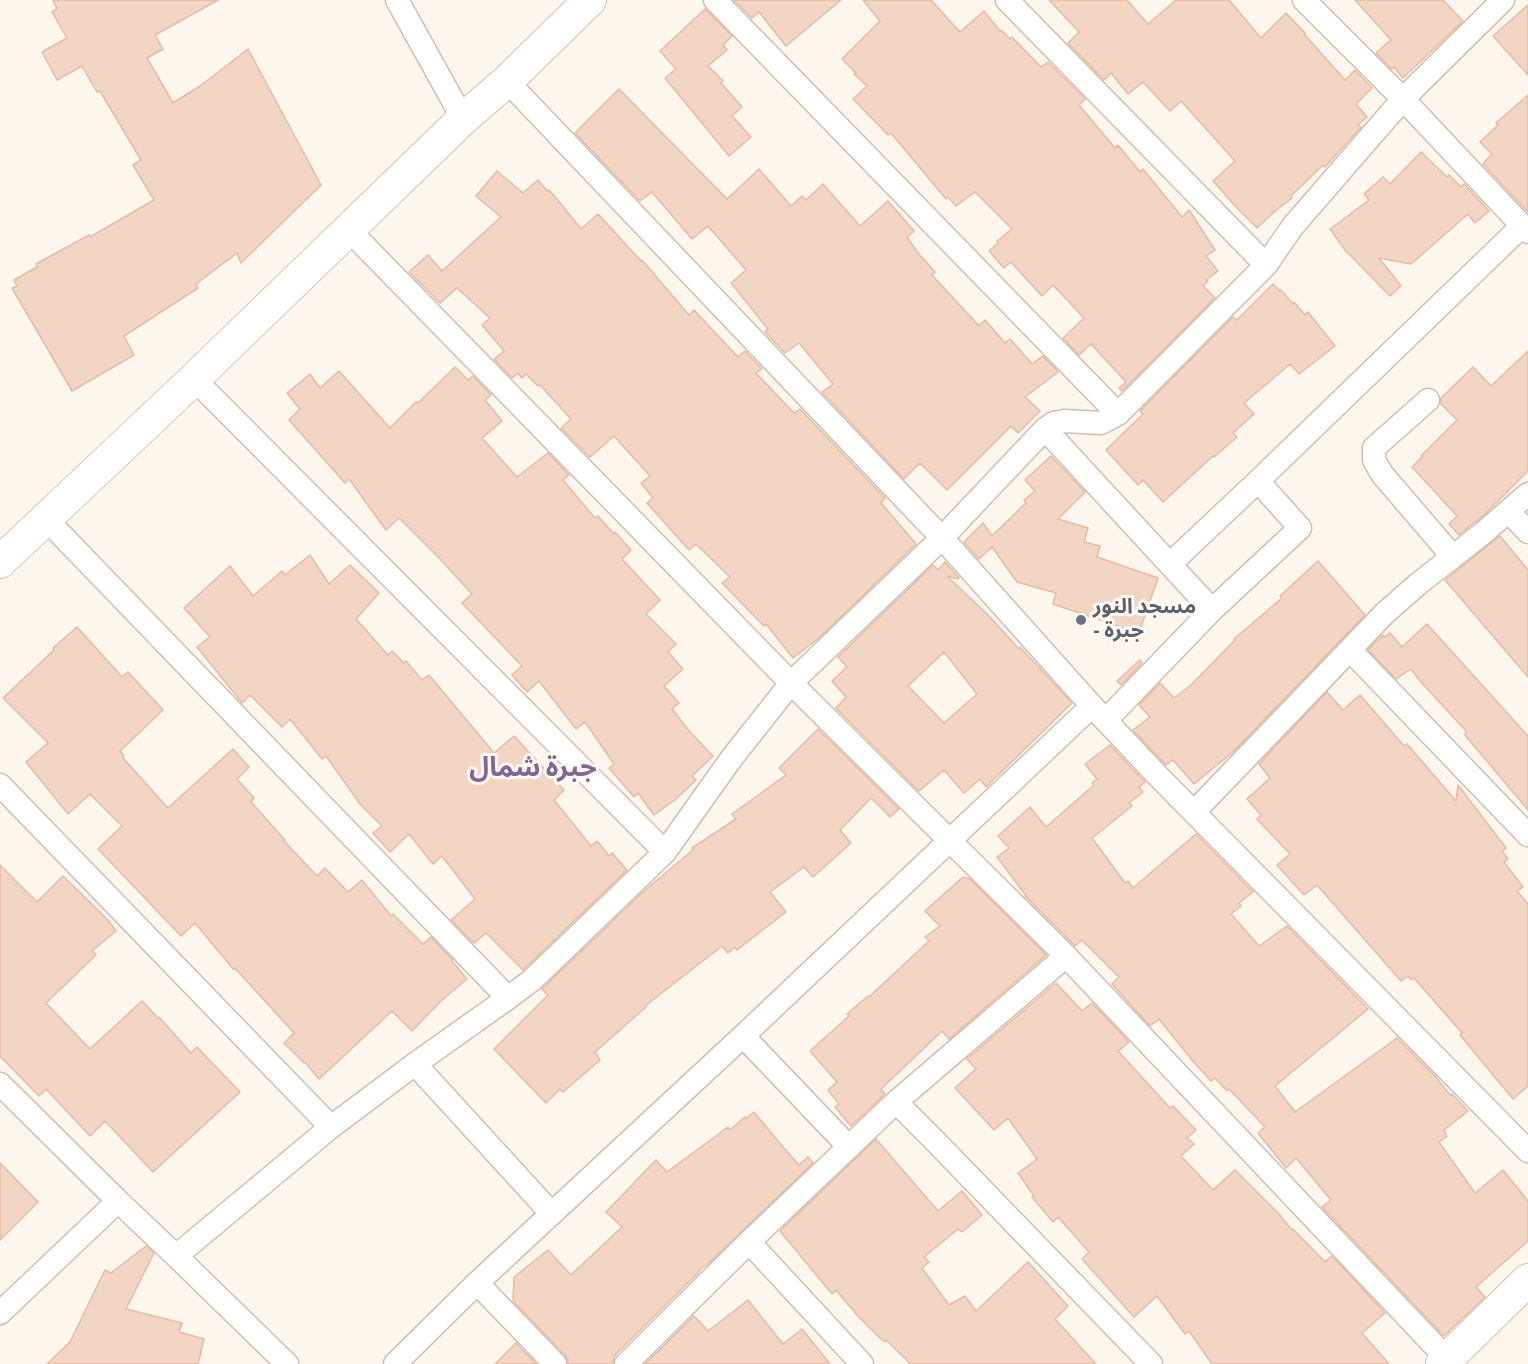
<!DOCTYPE html>
<html>
<head>
<meta charset="utf-8">
<style>
  body { margin:0 }
  canvas { display:block; background:#fdf6ec }
</style>
</head>
<body>
<canvas width="1528" height="1364"></canvas>
<script>
const ctx = document.querySelector('canvas').getContext('2d');
ctx.lineJoin = 'round';
function fill(path, color) { ctx.fillStyle = color; ctx.fill(path, 'evenodd'); }
const shape = rows => new Path2D(rows.map(r => 'M' + r).join(''));
function trace(path, color, width, dash) { ctx.strokeStyle = color; ctx.lineWidth = width; ctx.lineCap = dash ? 'butt' : 'round'; ctx.setLineDash(dash || []); ctx.stroke(path); }
function drawText(font, color, halo, rows, align = 'center') {
  ctx.font = font + ' "Source Sans 3","Noto Sans Arabic",sans-serif'; ctx.lineWidth = 6; ctx.setLineDash([]); ctx.textBaseline = 'middle'; ctx.strokeStyle = halo; ctx.fillStyle = color; for (const [text, x, y, turn = 0] of rows) {
    ctx.save(); ctx.translate(x, y); ctx.rotate((+turn || 0) * Math.PI / 180); ctx.textAlign = isNaN(turn) ? turn : align; if (halo) ctx.strokeText(text, 0, 0); ctx.fillText(text, 0, 0); ctx.restore();
  }
}
const building = shape([
  [53,0,218,0,155,35,163,49,147,58,173,103,200,86,248,49,321,185,241,263,237,253,196,284,198,288,124,336,134,355,72,391,12,288,17,286,14,280,37,267,36,264,89,235,90,237,154,200,133,165,141,160,100,91,97,92,82,66,57,80,42,52,67,38,52,12,57,9,53,0],
  [734,0,841,0,786,46,759,12,752,18,734,0],
  [863,0,931,0,960,32,984,11,1000,31,1001,30,1010,39,1012,37,1041,67,1048,62,1085,99,1079,105,1115,148,1118,145,1140,172,1143,169,1182,217,1189,210,1215,250,1206,256,1218,271,1206,280,1208,281,1203,286,1215,298,1122,391,1119,388,1126,382,1091,344,1079,355,1063,338,1084,318,1053,285,1042,296,1011,262,1004,268,989,251,998,243,997,241,1012,229,975,192,956,206,948,197,946,199,891,133,888,135,853,99,867,86,854,74,856,73,842,59,880,21,863,0],
  [1049,0,1127,0,1148,24,1176,0,1229,0,1261,38,1286,13,1305,33,1304,34,1345,80,1355,70,1372,88,1356,104,1367,117,1358,125,1361,127,1325,167,1323,165,1291,196,1292,198,1274,212,1257,228,1236,207,1213,181,1235,161,1181,101,1170,111,1143,82,1128,94,1111,73,1104,80,1068,43,1079,32,1049,0],
  [1355,0,1443,0,1463,21,1403,78,1394,67,1392,69,1376,53,1391,40,1355,0],
  [1528,5,1528,75,1493,36,1528,5],
  [705,9,732,36,723,45,727,50,708,66,723,81,721,83,742,107,732,116,751,137,729,156,665,78,676,69,660,51,705,9],
  [619,89,727,199,759,169,791,206,802,196,806,200,823,184,860,226,888,201,914,231,907,237,918,253,935,272,932,275,979,326,985,320,1005,343,1010,339,1032,364,1043,356,1058,372,1025,397,1040,411,1018,433,1011,426,947,490,920,463,904,479,822,392,833,384,799,343,785,353,765,332,768,329,731,283,746,270,708,226,692,239,652,192,640,201,575,133,619,89],
  [1528,95,1528,212,1483,164,1492,154,1480,142,1498,125,1496,123,1528,95],
  [1421,152,1447,177,1449,175,1461,187,1464,184,1489,211,1475,223,1468,214,1411,264,1379,258,1401,286,1390,296,1345,250,1330,229,1369,200,1364,194,1383,177,1390,184,1421,152],
  [497,171,523,193,538,180,547,191,549,190,557,199,581,229,598,214,641,261,642,260,689,315,694,310,738,357,745,351,762,369,756,373,794,413,800,409,885,498,881,503,916,544,820,637,793,658,766,624,764,626,722,583,730,577,696,544,689,550,647,503,653,498,641,483,650,476,614,436,590,457,561,428,571,419,540,385,538,386,526,374,522,378,518,373,512,378,494,359,504,351,482,325,490,318,457,288,440,303,409,272,428,255,442,271,501,217,476,196,497,171],
  [1273,284,1280,291,1281,290,1293,304,1294,302,1305,315,1308,312,1335,346,1299,374,1290,364,1244,403,1254,414,1233,433,1237,437,1214,457,1213,456,1163,502,1143,480,1138,485,1106,450,1143,414,1140,411,1233,317,1237,320,1273,284],
  [1528,351,1528,471,1486,513,1459,535,1449,524,1457,516,1412,467,1422,457,1421,456,1457,420,1441,404,1441,398,1473,367,1491,386,1528,351],
  [455,367,468,380,473,376,491,395,485,400,502,421,482,438,517,477,548,453,569,475,563,480,595,518,598,516,614,534,615,532,631,550,622,559,660,600,646,614,676,644,668,652,683,669,664,686,679,703,672,709,691,733,713,756,692,776,696,780,676,799,654,815,638,793,634,797,609,768,614,764,585,722,576,729,539,681,527,692,512,675,522,666,462,603,472,594,440,559,399,518,386,530,349,479,345,483,289,420,300,409,287,393,310,374,320,388,339,371,390,428,416,402,418,403,455,367],
  [1051,456,1085,492,1058,519,1088,528,1084,542,1100,546,1097,557,1158,578,1139,633,1053,604,1056,593,1017,582,992,547,979,559,964,542,983,523,992,536,1026,503,1024,500,1035,491,1025,480,1051,456],
  [1500,536,1528,570,1528,677,1445,580,1500,536],
  [310,555,329,584,350,565,379,593,356,619,388,655,392,651,404,663,406,661,422,680,429,675,494,753,514,736,564,790,554,800,591,846,597,841,609,856,612,853,627,870,523,970,486,933,474,943,451,920,475,899,442,856,433,864,409,834,390,852,373,833,382,826,360,804,326,756,322,759,290,719,282,727,250,695,242,703,197,647,210,637,184,608,230,566,253,596,282,571,285,575,310,555],
  [1318,561,1365,615,1234,751,1194,784,1173,760,1166,765,1133,730,1150,717,1139,705,1160,683,1174,698,1191,685,1235,640,1234,639,1282,598,1280,596,1318,561],
  [945,562,959,578,958,579,947,576,989,616,1019,649,1020,647,1072,703,986,787,980,779,964,793,944,770,919,791,836,708,846,697,832,681,847,667,838,657,933,565,938,570,945,562],
  [944,652,977,694,944,723,908,686,944,652],
  [1427,624,1528,736,1528,810,1465,735,1466,731,1420,681,1411,669,1396,679,1368,650,1383,635,1384,637,1390,633,1402,647,1427,624],
  [77,627,122,677,128,672,163,710,120,751,124,756,123,758,168,808,233,749,249,767,237,779,254,798,251,802,285,840,284,841,317,876,325,868,348,892,362,880,391,916,393,914,423,944,431,937,453,960,452,961,467,979,442,1000,412,1031,392,1011,319,1079,305,1062,304,1063,284,1043,294,1033,235,968,234,970,195,923,181,936,98,849,122,826,90,794,68,814,26,762,48,743,3,698,54,650,53,648,77,627],
  [1140,660,1142,663,1121,685,1117,681,1140,660],
  [1327,692,1343,710,1360,695,1404,746,1407,744,1456,801,1458,785,1506,848,1502,851,1508,859,1504,862,1523,887,1517,891,1528,904,1528,1086,1513,1099,1460,1035,1462,1033,1414,978,1411,980,1408,976,1401,981,1317,885,1304,895,1277,865,1290,854,1257,819,1261,815,1247,799,1270,778,1259,764,1327,692],
  [818,729,899,809,890,817,871,798,840,830,851,843,813,877,804,867,770,892,786,912,737,950,735,947,728,953,722,946,645,1006,646,1007,595,1052,600,1060,563,1092,560,1089,546,1103,494,1049,548,995,542,989,645,890,693,850,692,848,736,819,732,814,786,775,779,768,818,729],
  [1110,745,1145,782,1139,787,1143,792,1129,803,1132,806,1092,838,1125,883,1128,881,1133,888,1196,834,1253,892,1239,903,1241,906,1231,914,1259,946,1287,926,1368,1009,1275,1086,1295,1112,1397,1038,1435,1076,1450,1095,1452,1094,1468,1111,1444,1130,1447,1136,1439,1142,1475,1193,1503,1170,1528,1201,1528,1241,1476,1287,1485,1297,1444,1336,1322,1207,1331,1200,1296,1158,1286,1168,1258,1133,1265,1127,1229,1089,1227,1091,1215,1078,1211,1081,1192,1060,1159,1019,1150,1026,1112,984,1119,977,1082,940,1075,946,1025,896,1027,897,997,857,1009,848,998,836,1030,807,1046,827,1094,785,1092,783,1097,779,1085,764,1110,745],
  [0,865,37,902,63,876,108,920,116,931,92,951,96,955,46,1003,90,1049,142,1001,158,1018,159,1017,191,1053,197,1047,240,1092,153,1172,105,1121,90,1136,46,1089,39,1096,0,1056,0,865],
  [963,877,970,879,1046,955,949,1039,942,1031,881,1089,885,1094,851,1126,835,1107,839,1104,828,1090,837,1082,810,1051,849,1016,847,1014,868,996,869,997,929,941,925,937,940,926,925,911,963,877],
  [1056,983,1082,1011,1092,1003,1129,1042,1118,1051,1170,1108,1173,1106,1196,1130,1187,1138,1194,1144,1181,1156,1213,1190,1235,1170,1278,1213,1292,1230,1293,1229,1325,1262,1332,1256,1385,1313,1362,1333,1389,1364,1212,1364,1189,1331,1185,1334,1157,1296,1134,1317,1082,1259,1089,1252,1058,1217,1053,1222,1032,1197,1034,1196,1018,1173,1037,1159,1008,1118,994,1130,955,1088,976,1069,967,1059,1056,983],
  [754,1112,783,1147,799,1165,808,1157,813,1163,708,1264,699,1270,700,1271,616,1354,613,1360,613,1364,568,1364,568,1360,565,1355,513,1301,514,1277,548,1250,571,1275,622,1227,606,1212,656,1160,667,1172,728,1127,730,1130,745,1117,747,1118,754,1112],
  [876,1139,938,1211,962,1191,982,1215,962,1232,958,1229,924,1257,929,1262,922,1268,949,1305,965,1296,976,1311,1028,1262,1068,1306,1055,1319,1096,1364,911,1364,886,1340,884,1342,857,1315,836,1290,832,1294,780,1231,876,1139],
  [0,1163,38,1202,0,1240,0,1163],
  [146,1246,154,1253,126,1309,182,1323,179,1332,204,1339,198,1364,47,1364,70,1342,105,1270,111,1273,146,1246],
  [748,1300,783,1344,802,1329,830,1364,645,1364,694,1316,708,1331,748,1300],
  [516,1343,536,1364,495,1364,516,1343]
]);
fill(building, '#f3d5c3');
trace(building, '#e6bba3', 1.5);
const street = shape([
  [397,0,463,119],
  [715,0,1118,414],
  [1007,0,1266,265],
  [1304,0,1403,99,1528,232],
  [507,81,942,538,1092,706,1159,777,1528,1151],
  [349,230,791,683,1066,956,1452,1364],
  [194,379,665,852],
  [1428,400,1374,448,1374,460,1382,474,1453,557],
  [1045,429,1212,610],
  [1509,512,1528,532],
  [46,519,508,998],
  [1170,564,1258,481,1522,226],
  [1350,650,1528,835],
  [1106,720,1212,610,1300,528,1258,481],
  [0,785,331,1127],
  [1194,812,1385,613,1418,584,1482,534,1528,494],
  [743,1036,849,1147],
  [415,1064,551,1213],
  [0,1084,118,1201,176,1256,287,1364],
  [896,1102,935,1141,1151,1364],
  [749,1242,862,1364],
  [176,1256,331,1127,415,1064,508,998,532,980,665,852,731,759,791,683,942,538,1045,429,1054,423,1064,421,1101,423,1118,414,1266,265,1293,226,1403,99,1503,0],
  [477,1283,555,1364],
  [0,1313,118,1201],
  [395,1364,477,1283,743,1036,1092,706],
  [626,1364,749,1242,896,1102,1066,956]
]);
const secondary = shape([
  [0,562,194,379,463,119,507,81,590,0],
  [1442,1364,1528,1280]
]);
trace(street, '#d1beb0', 25);
trace(secondary, '#d6c0b0', 34);
trace(street, '#fff', 22);
trace(secondary, '#fff', 32);
for (const [x, y, r, color] of [
  [1081,620,6,"#6b7280"]
]) { const dot = new Path2D(); dot.arc(x, y, r, 0, 2 * Math.PI); ctx.fillStyle = color; ctx.fill(dot); trace(dot, '#fffaf3', 2); }
drawText('bold 21px', '#5b616d', '#fffaf3', [
  ["مسجد النور",1093,608],
  ["- جبرة",1093,632]
], 'left');
drawText('bold 27px', '#846695', '#fffaf3', [
  ["جبرة شمال",533,770]
]);
</script>
</body>
</html>
